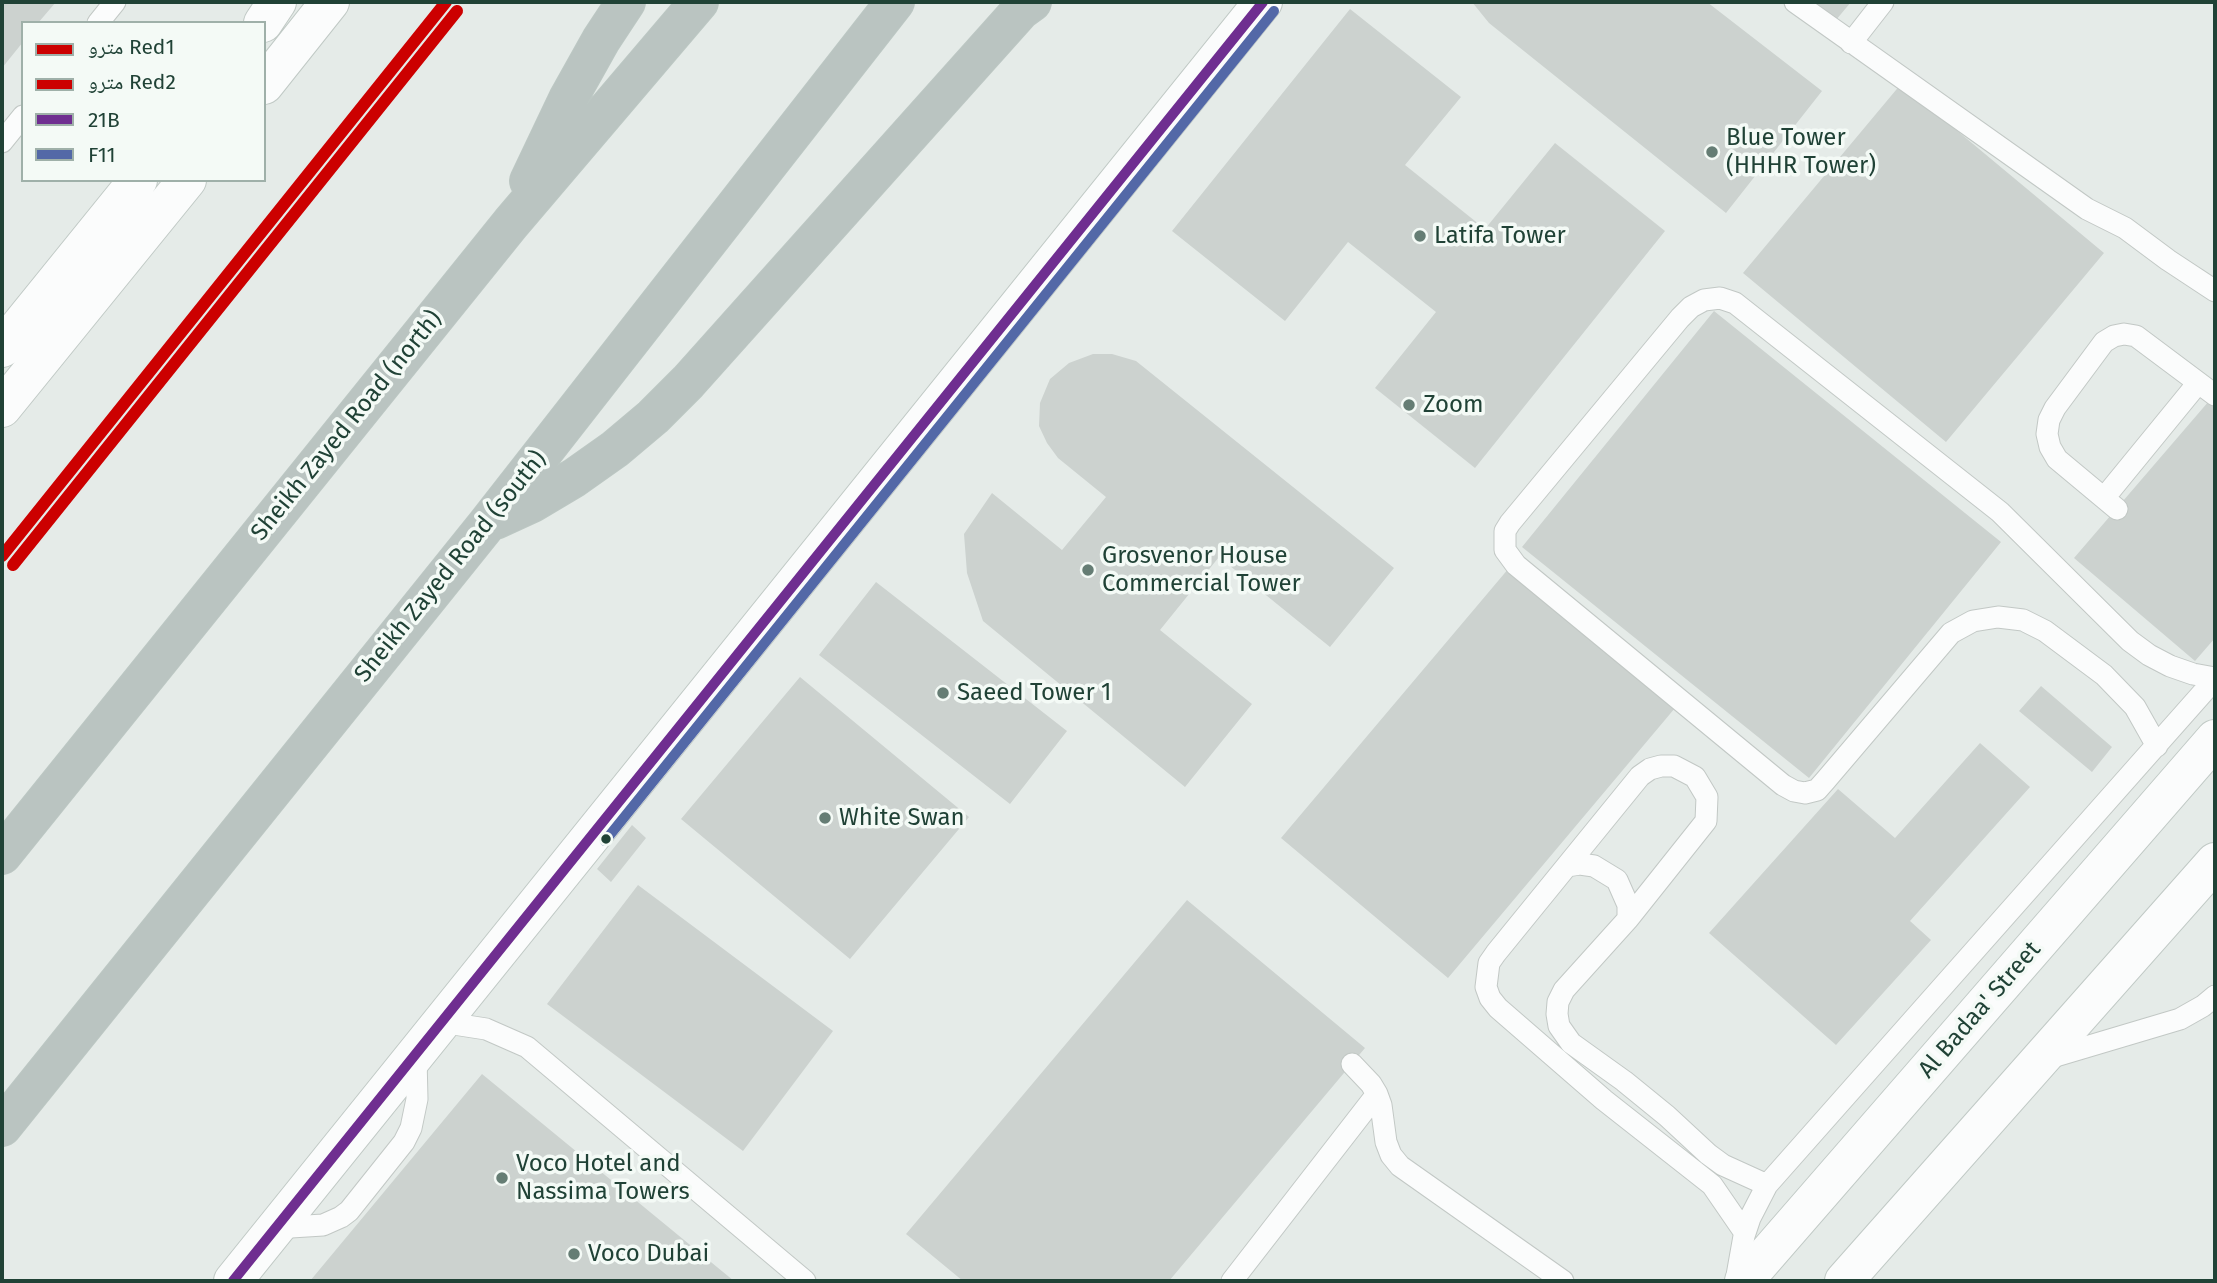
<!DOCTYPE html>
<html>
<head>
<meta charset="utf-8">
<style>
  body { margin:0 }
  #map { position:relative; width:2217px; height:1283px; overflow:hidden; background:#e5ebe8; font-family:"Fira Sans","Noto Naskh Arabic",sans-serif }
  canvas { display:block }
  .frame { position:absolute; inset:0; border:4px solid #204236; pointer-events:none }
  .legend { position:absolute; left:21px; top:21px; width:245px; height:161px; box-sizing:border-box; background:#f4faf6; border:2px solid #9fb0a9; margin:0; padding:9px 12px; list-style:none; font-size:21px; color:#204236 }
  .legend li { display:flex; align-items:center; gap:14px; height:35px }
  .legend b { width:35px; border:2px solid #9fb0a9 }
</style>
</head>
<body>
<div id="map">
<canvas width="2217" height="1283"></canvas>
<div class="frame"></div>
<ul class="legend">
<li><b style="height:9px;background:#c00"></b>مترو Red1</li>
<li><b style="height:9px;background:#c00"></b>مترو Red2</li>
<li><b style="height:9px;background:#6f2e90"></b>21B</li>
<li><b style="height:9px;background:#5368a7"></b>F11</li>
</ul>
</div>
<script>
const ctx = document.querySelector('canvas').getContext('2d');
ctx.lineJoin = 'round';
function fill(path, color) { ctx.fillStyle = color; ctx.fill(path, 'evenodd'); }
const shape = rows => new Path2D(rows.map(r => 'M' + r).join(''));
function trace(path, color, width, dash) { ctx.strokeStyle = color; ctx.lineWidth = width; ctx.lineCap = dash ? 'butt' : 'round'; ctx.setLineDash(dash || []); ctx.stroke(path); }
function drawText(font, color, halo, rows, align = 'center') {
  ctx.font = font + ' "Fira Sans",sans-serif'; ctx.lineWidth = 7; ctx.setLineDash([]); ctx.textBaseline = 'middle'; ctx.strokeStyle = halo; ctx.fillStyle = color; for (const [text, x, y, turn = 0] of rows) {
    ctx.save(); ctx.translate(x, y); ctx.rotate((+turn || 0) * Math.PI / 180); ctx.textAlign = isNaN(turn) ? turn : align; if (halo) ctx.strokeText(text, 0, 0); ctx.fillText(text, 0, 0); ctx.restore();
  }
}
fill(shape([
  [2,2,56,2,38,23,23,23,23,42,2,68],
  [1472,2,1707,2,1822,91,1726,213,1489,23],
  [1812,2,1851,2,1836,20],
  [1350,9,1461,97,1405,165,1485,229,1555,143,1665,231,1475,468,1375,388,1436,312,1348,242,1285,321,1172,231],
  [1901,84,2104,253,1946,442,1743,273],
  [1714,311,2001,542,1809,778,1522,547],
  [1093,354,1112,354,1136,361,1394,568,1330,647,1219,557,1160,630,1252,704,1185,787,983,621,967,573,964,534,992,493,1062,550,1106,497,1058,458,1047,443,1039,426,1040,403,1050,379,1069,363],
  [2215,394,2215,638,2195,661,2074,558],
  [1509,568,1675,708,1448,978,1281,838],
  [876,582,1067,731,1010,804,819,655],
  [800,677,969,817,850,959,681,819],
  [2041,686,2112,747,2092,772,2019,711],
  [1980,743,2030,787,1910,921,1931,940,1836,1045,1709,933,1838,789,1895,838],
  [632,825,646,838,611,882,597,869],
  [638,885,833,1031,743,1151,547,1004],
  [1187,900,1365,1048,1169,1281,963,1281,906,1234],
  [482,1074,734,1281,310,1281]
]), '#ccd2cf');
const lane = shape([
  [1795,2,2087,209,2125,228,2168,260,2215,291],
  [98,23,115,2],
  [1851,43,1883,2],
  [2,142,23,116],
  [2104,498,2198,383],
  [2117,509,2057,459,2050,447,2047,434,2049,420,2055,408,2104,342,2114,336,2124,334,2136,336,2215,395],
  [2157,746,2135,707,2104,675,2045,631,2023,620,1998,617,1973,621,1951,633,1825,781,1817,790,1805,793,1794,791,1783,785,1516,565,1505,550,1505,531,1510,523,1680,318,1691,307,1704,300,1720,298,1735,303,2000,512,2130,641,2149,655,2170,666,2193,674,2215,678],
  [1567,866,1580,864,1594,866,1617,880,1628,905,1628,919],
  [441,1022,486,1029,527,1047,805,1281],
  [2049,1058,2180,1019,2203,1006,2215,996],
  [1352,1064,1371,1084,1377,1094,1381,1105,1386,1142,1391,1155,1400,1166,1563,1281],
  [275,1228,323,1225,341,1217,349,1211,404,1142,411,1128,417,1099,416,1057],
  [1745,1233,1712,1185,1604,1100,1498,1008,1490,998,1486,987,1489,963,1496,953,1640,776,1650,769,1661,766,1674,766,1695,777,1707,797,1706,821,1628,919,1564,990,1558,1002,1557,1014,1559,1026,1571,1043,1624,1081,1667,1116,1708,1154,1723,1165,1767,1185],
  [1232,1281,1377,1094],
  [1736,1281,1744,1236,1750,1218,1767,1185,2215,679]
]);
const secondary = shape([
  [263,23,277,2],
  [264,85,330,2],
  [2,348,138,180],
  [2,408,187,180],
  [233,1281,1263,2],
  [1744,1281,2215,739],
  [1844,1281,2215,862]
]);
const highway = shape([
  [529,181,568,99,601,40,626,2],
  [495,520,532,503,574,478,615,449,653,417,688,382,1021,10,1032,2],
  [2,855,511,223,699,2],
  [2,1127,487,524,895,2]
]);
trace(lane, '#c2c8c5', 23);
trace(secondary, '#c0c9c5', 40);
trace(highway, '#bcc7c3', 40);
trace(lane, '#fbfcfc', 21);
trace(secondary, '#fbfcfc', 38);
trace(highway, '#bac4c1', 38);
trace(shape([
  [233,1281,1263,2]
]), '#6f2e90', 10);
trace(shape([
  [605,841,1274,11]
]), '#5368a7', 10);
trace(shape([
  [2,556,446,2]
]), '#c00', 12);
trace(shape([
  [13,565,457,11]
]), '#c00', 12);
for (const [x, y, r, color] of [
  [1712,152,7,"#657d74"],
  [1420,236,7,"#657d74"],
  [1409,405,7,"#657d74"],
  [1088,570,7,"#657d74"],
  [943,693,7,"#657d74"],
  [825,818,7,"#657d74"],
  [606,839,6,"#204236"],
  [502,1178,7,"#657d74"],
  [574,1254,7,"#657d74"]
]) { const dot = new Path2D(); dot.arc(x, y, r, 0, 2 * Math.PI); ctx.fillStyle = color; ctx.fill(dot); trace(dot, '#f4faf6', 2.5); }
drawText('24px', '#204236', '#f4faf6', [
  ["Blue Tower",1726,138],
  ["(HHHR Tower)",1726,166],
  ["Latifa Tower",1434,236],
  ["Zoom",1423,405],
  ["Grosvenor House",1102,556],
  ["Commercial Tower",1102,584],
  ["Saeed Tower 1",957,693],
  ["White Swan",839,818],
  ["Voco Hotel and",516,1164],
  ["Nassima Towers",516,1192],
  ["Voco Dubai",588,1254]
], 'left');
drawText('24px', '#204236', '#f4faf6', [
  ["Sheikh Zayed Road (north)",347,426,-51],
  ["Sheikh Zayed Road (south)",451,567,-51],
  ["Al Badaa' Street",1980,1010,-49]
]);
</script>
</body>
</html>
